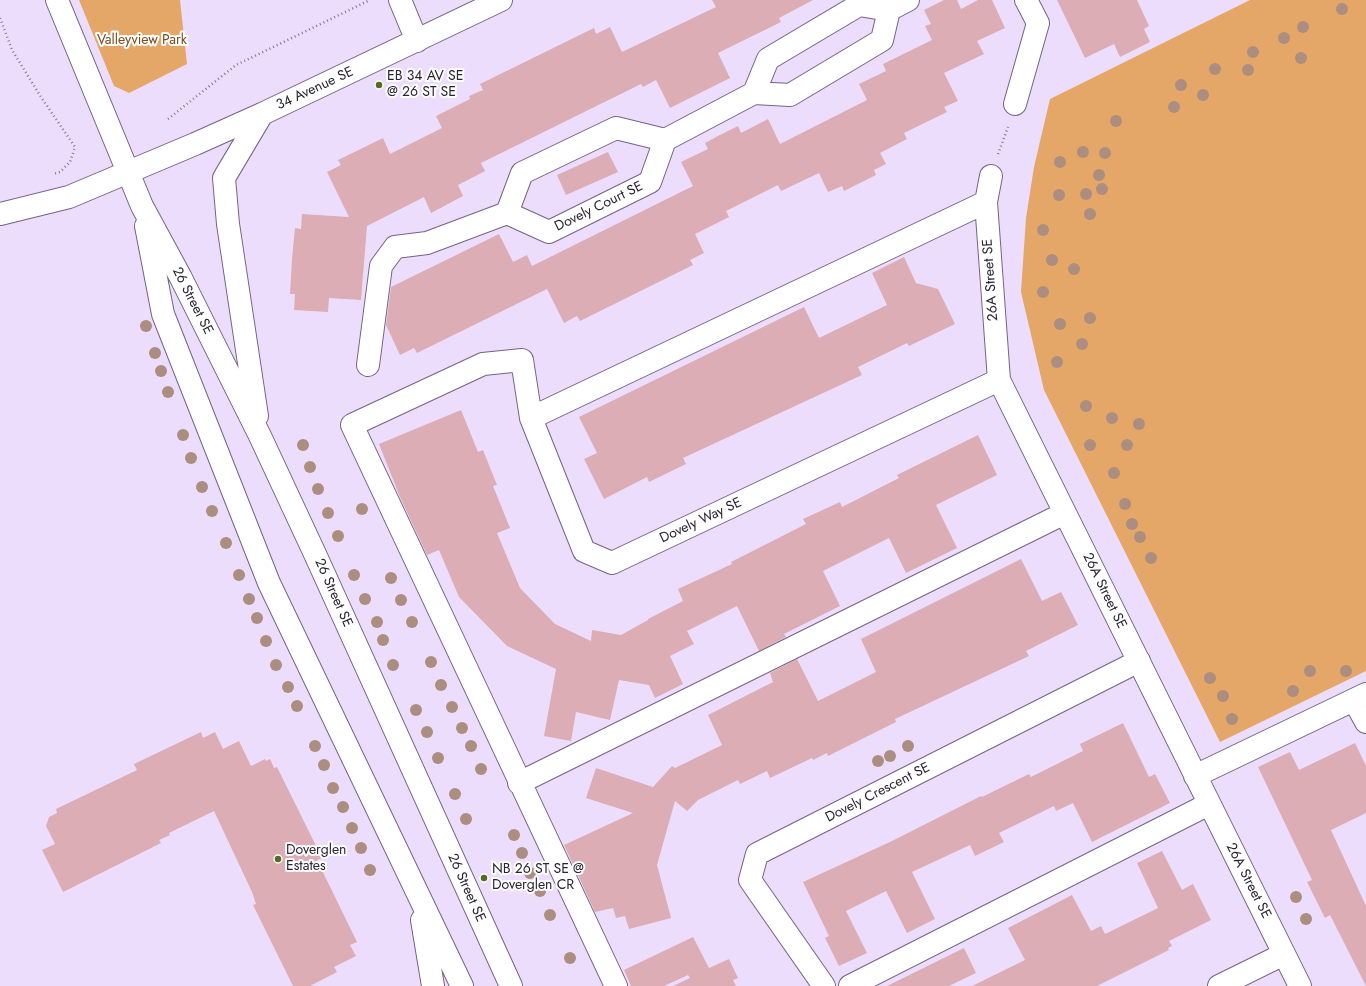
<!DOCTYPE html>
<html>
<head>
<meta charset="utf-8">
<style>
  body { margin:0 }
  canvas { display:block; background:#ecddfc }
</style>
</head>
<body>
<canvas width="1366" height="986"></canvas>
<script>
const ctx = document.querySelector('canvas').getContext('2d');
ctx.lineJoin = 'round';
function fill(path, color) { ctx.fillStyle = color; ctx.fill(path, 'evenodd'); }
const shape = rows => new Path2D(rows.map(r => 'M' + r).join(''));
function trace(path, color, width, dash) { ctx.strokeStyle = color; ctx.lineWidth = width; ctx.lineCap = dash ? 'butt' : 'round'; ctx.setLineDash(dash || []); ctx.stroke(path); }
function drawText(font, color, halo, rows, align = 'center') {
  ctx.font = font + ' Jost,sans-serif'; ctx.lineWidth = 4; ctx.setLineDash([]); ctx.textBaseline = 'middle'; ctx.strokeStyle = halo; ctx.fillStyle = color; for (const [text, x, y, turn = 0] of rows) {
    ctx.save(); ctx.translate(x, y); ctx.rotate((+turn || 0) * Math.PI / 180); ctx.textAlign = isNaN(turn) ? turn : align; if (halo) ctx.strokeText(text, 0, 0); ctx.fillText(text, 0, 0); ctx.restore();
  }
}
fill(shape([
  [79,0,180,0,187,64,129,93,114,86],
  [1250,0,1366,0,1366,671,1220,742,1044,390,1021,292,1026,218,1034,167,1050,99]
]), '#e4a767');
fill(shape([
  [712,0,813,0,779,18,781,22,718,53,730,78,670,108,656,80,643,87,641,84,481,163,485,171,458,185,463,196,450,203,431,213,424,197,367,226,361,300,329,298,328,312,294,310,295,294,290,294,292,259,295,228,301,229,302,214,349,217,327,172,341,165,338,160,383,138,390,154,442,128,436,116,470,99,469,96,483,90,480,84,594,28,596,34,610,27,622,52,716,7],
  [944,0,957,0,961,9,978,0,992,0,1005,28,977,41,984,54,944,73,958,101,944,107,947,112,904,133,907,139,880,153,886,164,874,170,876,175,844,191,842,186,828,192,819,173,781,191,778,185,726,211,729,217,695,234,704,253,690,260,693,265,580,321,577,316,564,323,547,289,417,353,414,348,400,355,386,325,391,287,499,234,513,262,527,255,532,266,693,186,681,162,708,149,705,143,718,136,738,126,741,133,768,119,780,144,867,100,859,84,886,71,883,64,932,40,925,26,931,24,924,10],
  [1057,0,1137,0,1149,26,1144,29,1150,42,1120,57,1114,44,1085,58],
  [608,152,618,172,566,195,557,175],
  [904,257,916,283,938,289,955,324,909,346,907,343,858,367,862,375,683,458,686,464,649,482,647,477,604,499,584,459,597,453,579,417,804,307,819,338,887,305,872,273],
  [461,410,478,452,483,450,497,485,493,486,510,528,497,533,520,588,555,624,591,641,592,630,621,635,648,620,648,619,683,601,678,589,732,564,731,562,806,524,803,519,840,502,842,507,899,478,897,475,978,435,997,475,936,505,957,548,906,573,889,538,823,571,840,606,784,634,786,637,759,651,737,606,687,631,694,644,670,656,683,684,655,698,649,685,619,680,610,720,576,712,571,741,544,736,556,669,507,646,459,597,439,550,427,555,400,497,379,444],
  [1021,559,1042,601,1061,592,1078,625,1026,651,1029,656,895,719,896,722,828,756,827,753,813,760,812,758,770,778,767,771,740,784,738,780,698,800,687,811,675,801,657,865,671,918,629,929,625,916,616,918,613,908,595,912,564,845,633,813,586,798,596,768,653,787,672,766,675,768,722,745,708,715,773,682,770,673,797,659,818,701,876,672,861,639],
  [1123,723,1149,777,1155,774,1170,803,1092,842,1073,803,1056,811,1054,806,999,833,1004,842,975,856,970,845,912,872,935,919,907,933,886,891,846,911,867,953,839,966,825,938,829,936,803,882,892,841,981,796,982,797,1029,774,1031,777,1083,751,1080,744],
  [201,732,203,738,215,732,223,749,239,741,251,766,265,759,266,761,270,759,274,768,277,767,322,858,317,860,357,942,350,945,356,956,334,967,337,972,310,986,293,986,253,905,256,904,252,892,214,811,169,833,170,835,159,840,161,843,63,892,42,850,55,844,46,826,49,817,57,813,56,809,137,770,134,764],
  [1355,743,1366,766,1366,813,1331,830,1366,906,1366,986,1330,915,1325,918,1307,882,1312,880,1258,767,1290,752,1299,770],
  [1162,851,1182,890,1193,884,1211,920,1169,941,1172,946,1168,948,1169,950,1097,986,972,986,1025,960,1008,928,1072,895,1091,931,1101,926,1105,934,1158,908,1137,863],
  [693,937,709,968,729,959,738,978,733,980,736,986,673,986,690,978,688,975,664,986,631,986,624,970],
  [964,948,976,973,949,986,887,986]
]), '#dcadb5');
const minor = shape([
  [57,0,142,206,181,278,260,436,315,554,511,986],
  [400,0,417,41],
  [754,93,768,59,859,5,889,10,908,0],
  [1015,104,1038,23,1026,0],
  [991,176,986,202,999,380,1300,986],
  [507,213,522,173,616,128,665,140,754,93,790,95,882,40,889,10],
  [0,214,69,197,195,144,262,114,501,0],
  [146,226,163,314,269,583,462,986],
  [368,365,381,266,395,247,427,243,507,213,549,232,650,182,665,140],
  [257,416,228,224,224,178,262,114],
  [531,418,986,202],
  [1354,700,1366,722],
  [1195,776,1366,694],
  [519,783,1065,513],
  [422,920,433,986],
  [616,986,352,425,483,364,522,360,531,418,584,551,612,563,999,380],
  [824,986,750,880,757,854,1139,661],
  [850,986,1209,804],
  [1219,986,1284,954]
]);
trace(minor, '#746385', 24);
trace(shape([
  [0,18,12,50,41,97,75,147,70,162,60,172,53,174],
  [168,119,236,65,370,0],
  [998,154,1008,127]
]), '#83798e', 2.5, [1, 3]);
trace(minor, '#fff', 22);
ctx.fillStyle = '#ac8e81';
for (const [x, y] of [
  [1342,9],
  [1303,27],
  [1284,38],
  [1253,52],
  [1301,58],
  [1215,69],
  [1248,70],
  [1181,85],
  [1203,95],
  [1174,107],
  [1116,121],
  [1083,152],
  [1105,153],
  [1060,162],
  [1099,175],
  [1102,189],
  [1086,194],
  [1059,195],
  [1090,214],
  [1043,230],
  [1052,260],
  [1074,269],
  [1043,292],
  [1090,318],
  [1060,324],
  [146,326],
  [1082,344],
  [155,353],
  [1057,362],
  [161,371],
  [168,392],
  [1086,406],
  [1112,418],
  [1139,424],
  [183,435],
  [303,445],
  [1090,445],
  [1127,445],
  [191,458],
  [310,467],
  [1114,473],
  [202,487],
  [318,489],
  [1125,504],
  [362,509],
  [212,511],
  [328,513],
  [1132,524],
  [338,536],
  [1140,537],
  [226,543],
  [1151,558],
  [239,575],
  [354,575],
  [391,578],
  [249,599],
  [365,599],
  [401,600],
  [257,618],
  [377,622],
  [412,622],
  [383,640],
  [266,641],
  [431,662],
  [276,665],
  [393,665],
  [1310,671],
  [1346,671],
  [1210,678],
  [441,685],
  [288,687],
  [1293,691],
  [1223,696],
  [297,706],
  [452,707],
  [416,710],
  [1232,719],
  [462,728],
  [427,732],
  [315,746],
  [471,746],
  [908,746],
  [890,756],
  [438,758],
  [878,761],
  [324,765],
  [481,769],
  [333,788],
  [455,794],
  [343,807],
  [466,819],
  [352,828],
  [514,835],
  [361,848],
  [522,853],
  [370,870],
  [530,873],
  [540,891],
  [1296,897],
  [550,915],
  [1306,919],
  [570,958]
]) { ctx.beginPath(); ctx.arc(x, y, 6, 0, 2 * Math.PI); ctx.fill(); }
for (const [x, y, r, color] of [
  [379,85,4,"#526d20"],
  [278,859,4,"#526d20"],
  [484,878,4,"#526d20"]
]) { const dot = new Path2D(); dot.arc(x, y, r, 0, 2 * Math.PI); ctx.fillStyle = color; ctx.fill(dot); trace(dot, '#fff', 1.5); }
drawText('14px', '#774d1c', '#fff', [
  ["Valleyview Park",142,41]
]);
drawText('14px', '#2a2331', '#fff', [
  ["EB 34 AV SE",387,77],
  ["@ 26 ST SE",387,93],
  ["Doverglen",286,851],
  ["Estates",286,867],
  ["NB 26 ST SE @",492,870],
  ["Doverglen CR",492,886]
], 'left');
drawText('14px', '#2a2331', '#fff', [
  ["34 Avenue SE",315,89,-25],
  ["Dovely Court SE",599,207,-26],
  ["26A Street SE",991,280,-94],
  ["26 Street SE",192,301,63],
  ["Dovely Way SE",701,521,-25],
  ["26A Street SE",1104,591,64],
  ["26 Street SE",333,593,66],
  ["Dovely Crescent SE",878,793,-27],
  ["26A Street SE",1248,881,63],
  ["26 Street SE",466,888,66]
]);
</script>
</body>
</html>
